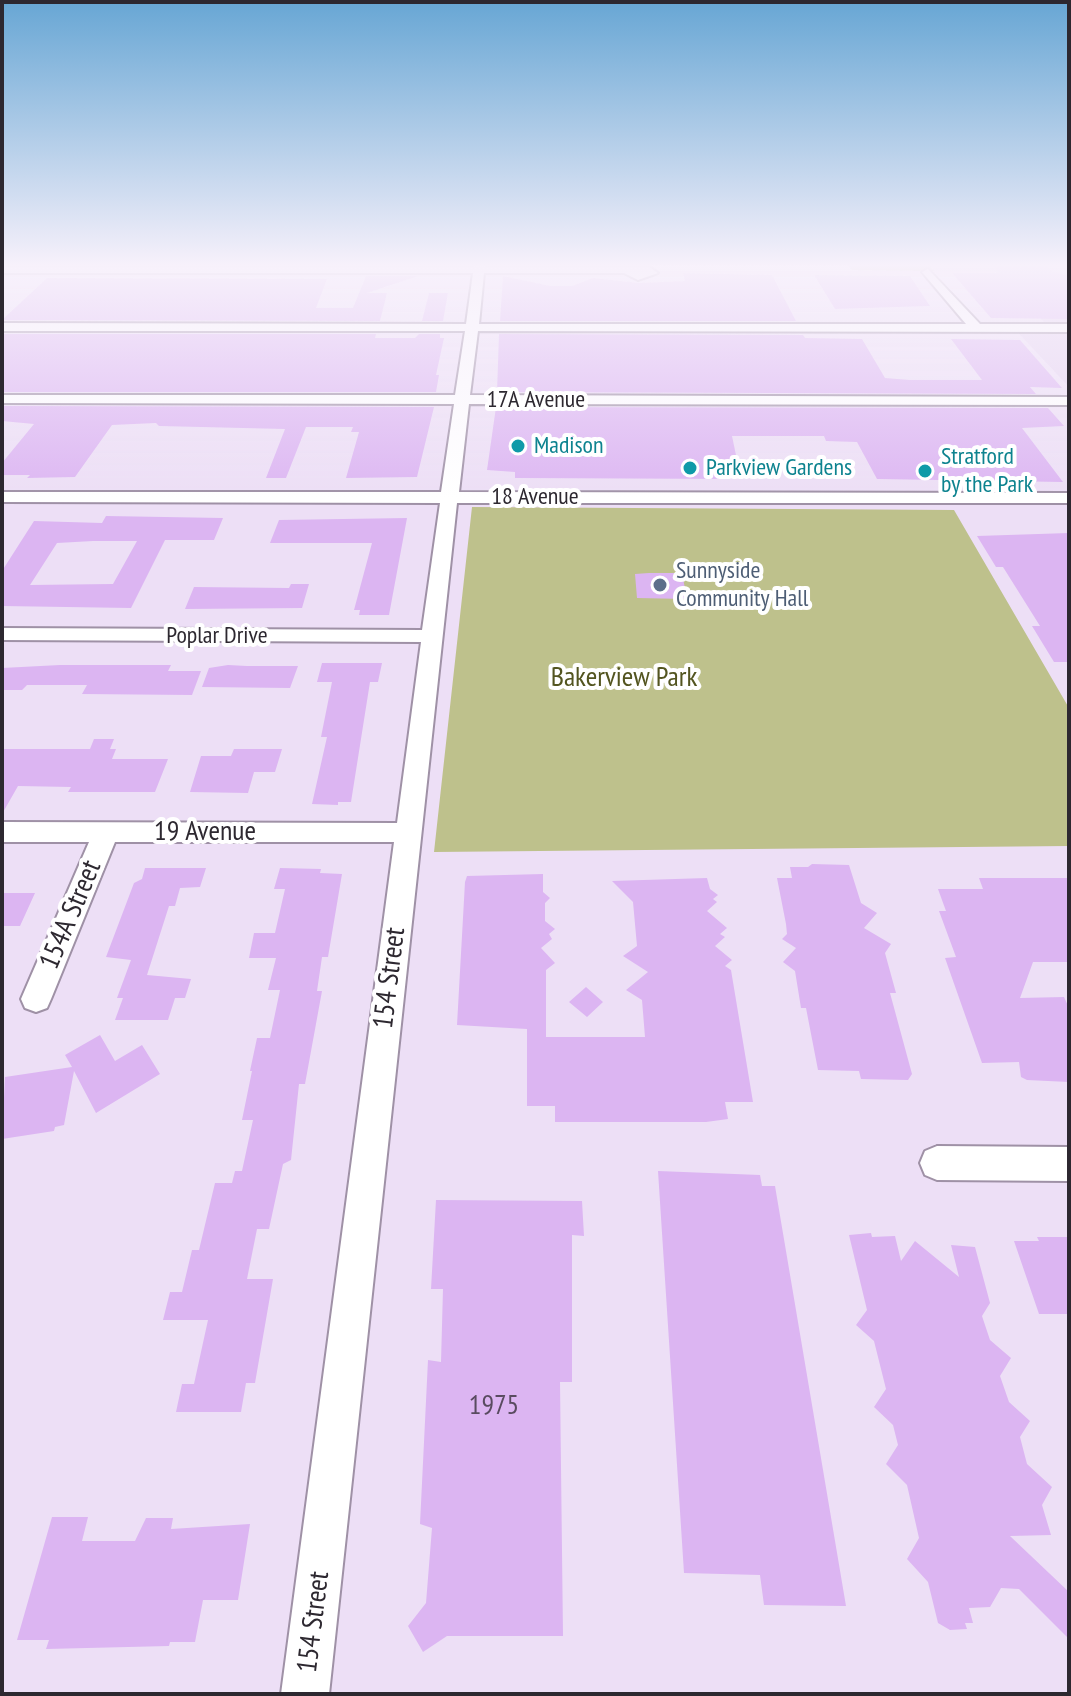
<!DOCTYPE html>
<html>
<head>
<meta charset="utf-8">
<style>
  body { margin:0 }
  #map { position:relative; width:1071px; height:1696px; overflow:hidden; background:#eddff6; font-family:"PT Sans Narrow",sans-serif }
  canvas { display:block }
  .frame { position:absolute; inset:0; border:4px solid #2d2830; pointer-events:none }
</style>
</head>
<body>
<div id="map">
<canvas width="1071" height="1696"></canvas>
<div class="frame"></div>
</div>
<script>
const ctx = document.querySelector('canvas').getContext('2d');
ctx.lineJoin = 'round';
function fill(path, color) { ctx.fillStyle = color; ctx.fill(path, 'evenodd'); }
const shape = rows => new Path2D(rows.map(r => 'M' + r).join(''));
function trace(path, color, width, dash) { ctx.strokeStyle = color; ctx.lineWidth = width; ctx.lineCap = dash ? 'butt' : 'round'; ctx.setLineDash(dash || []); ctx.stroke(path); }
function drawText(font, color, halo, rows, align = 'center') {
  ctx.font = font + ' "PT Sans Narrow",sans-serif'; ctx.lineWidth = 8; ctx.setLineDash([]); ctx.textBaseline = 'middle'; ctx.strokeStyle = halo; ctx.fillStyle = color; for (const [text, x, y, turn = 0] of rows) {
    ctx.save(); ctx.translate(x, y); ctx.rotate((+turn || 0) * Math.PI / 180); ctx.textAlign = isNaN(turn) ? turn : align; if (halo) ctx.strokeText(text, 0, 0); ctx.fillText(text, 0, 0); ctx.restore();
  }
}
fill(shape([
  [928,263,1069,263,1069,387,1009,323,1044,322,994,271,934,271]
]), '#e5d3f0');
fill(shape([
  [847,263,928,263,934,271,852,270],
  [472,507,954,510,1069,708,1069,846,434,852]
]), '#bec18c');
fill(shape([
  [990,263,1042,263,1053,272,1069,276,1069,319,991,318,952,273,1000,273],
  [683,273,772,275,796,321,500,321,503,276,550,286,572,286,593,278,639,283,685,281],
  [814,275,910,276,930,306,835,309],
  [366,276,418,276,367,293,387,293,380,321,2,320,47,278,327,279,316,308,353,308],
  [429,293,448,293,443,321,422,321],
  [2,334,376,334,375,338,415,338,419,334,440,334,440,338,444,338,436,375,439,375,436,392,2,392],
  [499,334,803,335,805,338,862,339,885,378,910,380,982,380,951,339,1020,340,1062,388,1030,387,1036,394,497,392],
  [2,406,434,407,417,477,346,478,359,432,351,432,353,427,306,427,286,478,266,478,285,429,159,426,156,423,112,425,75,477,27,478,30,475,2,475,2,463,34,424,2,421],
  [496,407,1048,408,1064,426,1022,428,1063,482,877,479,857,442,826,441,824,436,732,436,741,479,515,478,515,472,487,470],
  [106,516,223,518,214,540,165,540,131,608,2,606,2,571,34,521,102,523],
  [93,541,137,541,113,584,30,585,57,543],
  [407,518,389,615,359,615,360,610,354,610,372,543,270,543,279,520],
  [1069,533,1069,662,1054,662,1032,626,1040,626,1003,567,996,567,977,536],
  [649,573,682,573,687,599,637,598,635,574],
  [291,584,309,584,302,608,185,609,194,587,289,588],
  [322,663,382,663,378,682,370,682,351,802,338,802,338,805,312,804,327,737,321,737,332,682,317,682],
  [60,665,171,665,168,671,201,671,192,695,82,694,87,685,27,685,22,690,2,690,2,668],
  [228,665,247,666,298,666,290,688,202,687,209,668],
  [94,739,114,739,110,749,116,749,112,759,168,759,155,792,68,792,71,787,18,786,2,814,2,749,90,749],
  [234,749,282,749,275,772,254,772,248,793,190,792,201,756,231,756],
  [812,864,849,865,861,903,877,913,864,928,891,944,885,953,896,993,890,993,912,1074,908,1080,861,1079,859,1071,818,1070,806,1008,801,1008,795,971,783,962,796,948,782,939,787,934,786,924,777,878,792,878,790,867,808,867],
  [145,868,206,868,200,887,180,888,175,906,169,906,147,975,191,979,185,998,175,998,168,1020,115,1020,123,998,117,998,131,960,106,957,134,883,142,879],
  [280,868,321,869,320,873,342,874,328,957,322,957,317,991,322,991,305,1084,299,1084,291,1160,283,1164,269,1229,257,1229,247,1279,273,1279,255,1383,246,1383,241,1412,176,1412,182,1384,194,1384,208,1320,163,1320,170,1292,182,1292,192,1250,199,1250,215,1183,232,1183,235,1171,242,1171,253,1120,242,1120,252,1071,250,1071,257,1038,270,1038,280,990,268,990,276,958,249,958,254,933,275,933,285,889,274,889],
  [543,874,543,892,550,898,545,903,545,921,555,929,549,934,552,939,541,948,555,963,546,970,546,1037,645,1037,642,1000,626,990,648,972,623,956,637,946,633,902,612,881,707,878,710,889,718,895,713,899,717,902,707,911,727,928,720,934,725,937,715,946,732,960,725,966,731,970,753,1102,725,1102,728,1119,706,1122,555,1122,555,1106,527,1106,527,1029,457,1025,465,882,467,876],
  [979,878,1069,878,1069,962,1033,962,1020,998,1064,997,1069,1008,1069,1082,1027,1080,1021,1077,1019,1062,982,1063,945,958,956,957,939,911,946,911,938,889,983,889],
  [2,893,35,893,20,926,2,926],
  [586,987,603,1002,587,1017,569,1002],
  [100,1035,115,1061,142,1045,160,1074,96,1113,74,1071,64,1125,55,1127,54,1131,2,1139,5,1077,72,1067,65,1055],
  [658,1171,760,1175,762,1186,775,1186,846,1606,764,1605,760,1575,684,1573],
  [436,1200,582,1201,584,1236,572,1235,572,1382,560,1382,563,1636,447,1636,423,1652,408,1626,426,1603,432,1528,420,1524,428,1360,441,1362,443,1289,431,1289],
  [871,1233,872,1237,895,1236,901,1261,915,1241,959,1277,951,1245,975,1247,990,1303,982,1316,990,1340,1011,1358,1000,1376,1009,1402,1030,1421,1020,1437,1027,1464,1052,1487,1042,1505,1051,1535,1010,1536,1069,1592,1069,1639,1019,1589,1001,1588,990,1607,969,1608,973,1623,965,1623,967,1629,950,1630,938,1623,928,1582,907,1559,919,1538,907,1485,886,1464,898,1445,893,1425,874,1407,886,1389,874,1341,856,1325,867,1310,849,1235],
  [1037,1237,1069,1237,1069,1314,1039,1314,1014,1241,1039,1241],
  [52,1517,88,1517,82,1541,135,1541,146,1518,173,1518,171,1529,250,1524,238,1600,203,1600,195,1642,170,1642,169,1646,46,1649,49,1640,17,1640]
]), '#dcb5f2');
const minor = shape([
  [474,263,486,263,485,267,649,267,658,273,638,280,624,273,484,273,479,324,966,324,922,272,928,269,980,324,1069,324,1069,332,478,331,470,395,1069,397,1069,405,469,404,459,492,1069,493,1069,503,457,503,329,1694,281,1694,394,842,115,842,51,999,47,1008,36,1012,25,1008,21,999,89,842,2,842,2,822,397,823,421,642,2,640,2,628,422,630,440,503,2,502,2,492,441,492,454,404,2,403,2,395,455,395,465,331,2,331,2,323,466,324,473,273,2,273,2,267,474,267,474,263],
  [937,1146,1069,1147,1069,1181,937,1180,925,1175,920,1163,925,1151,937,1146]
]);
trace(minor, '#9f91a6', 4);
fill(minor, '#fff');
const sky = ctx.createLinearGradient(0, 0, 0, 500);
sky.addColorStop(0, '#67a6d4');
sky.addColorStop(0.53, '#f7f1fb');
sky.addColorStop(1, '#f7f1fb00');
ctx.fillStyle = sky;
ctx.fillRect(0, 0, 1071, 500);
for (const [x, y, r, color] of [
  [518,446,8,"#0f9aa8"],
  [690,468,8,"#0f9aa8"],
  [925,471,8,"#0f9aa8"],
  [660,585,8,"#5c6f8a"]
]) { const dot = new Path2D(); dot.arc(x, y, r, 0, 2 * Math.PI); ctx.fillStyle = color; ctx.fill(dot); trace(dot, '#fff', 3); }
drawText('24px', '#2d2830', '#fff', [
  ["17A Avenue",536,400],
  ["18 Avenue",535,497],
  ["Poplar Drive",217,636]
]);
drawText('24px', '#0d838f', '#fff', [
  ["Madison",534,446],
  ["Stratford",941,457],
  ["by the Park",941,485],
  ["Parkview Gardens",706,468]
], 'left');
drawText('24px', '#4e5e75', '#fff', [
  ["Sunnyside",676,571],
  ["Community Hall",676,599]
], 'left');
drawText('28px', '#535520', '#fff', [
  ["Bakerview Park",624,678]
]);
drawText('28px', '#2d2830', '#fff', [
  ["19 Avenue",205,832],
  ["154A Street",71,915,-67],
  ["154 Street",390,978,-83],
  ["154 Street",314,1622,-83]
]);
drawText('28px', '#594b60', null, [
  ["1975",494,1406]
]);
</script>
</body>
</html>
